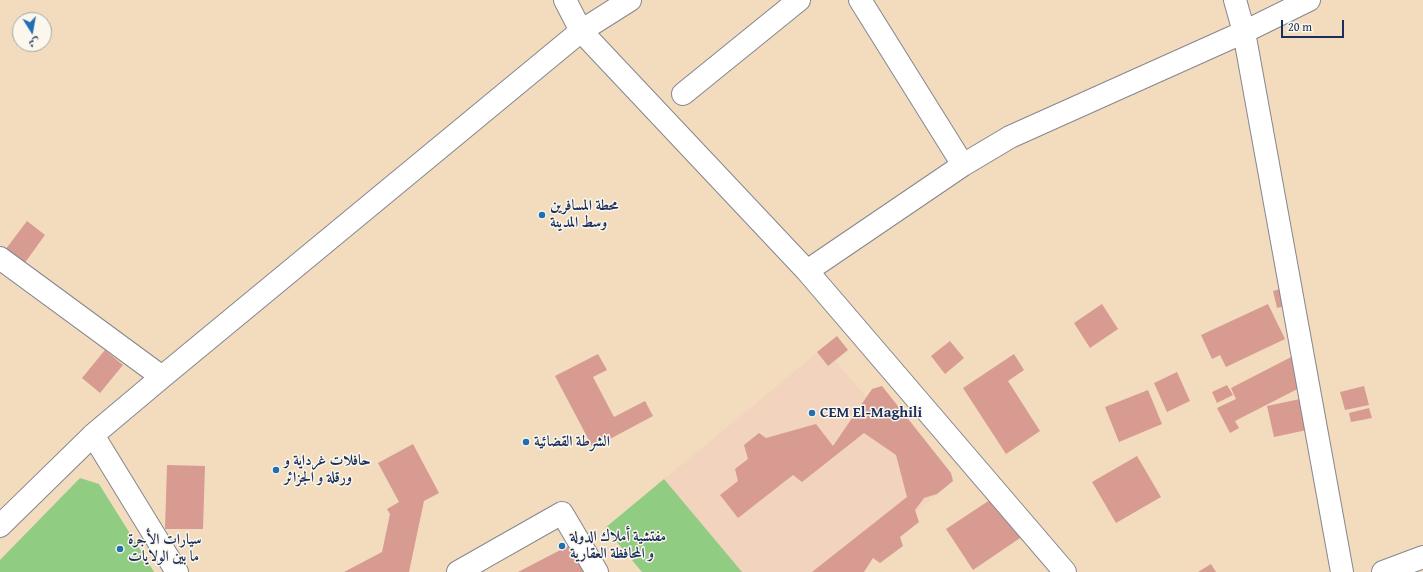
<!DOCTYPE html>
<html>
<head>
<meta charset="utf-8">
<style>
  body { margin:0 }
  #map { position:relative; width:1423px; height:572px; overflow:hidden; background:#f2dcbd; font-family:"Gentium Book Plus",Amiri,serif }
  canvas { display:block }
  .north { position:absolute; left:12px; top:12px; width:40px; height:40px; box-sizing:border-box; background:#fbf7ec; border:1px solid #a1a7b3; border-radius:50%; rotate:169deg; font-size:11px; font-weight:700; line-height:16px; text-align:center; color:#1b2f5e }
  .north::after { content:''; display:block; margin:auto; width:14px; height:18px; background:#1f6fb2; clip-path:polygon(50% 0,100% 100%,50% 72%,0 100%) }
  .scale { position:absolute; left:1281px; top:20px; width:63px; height:18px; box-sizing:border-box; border:2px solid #1b2f5e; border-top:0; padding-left:5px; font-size:12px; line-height:14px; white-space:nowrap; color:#1b2f5e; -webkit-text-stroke:3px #fbf7ec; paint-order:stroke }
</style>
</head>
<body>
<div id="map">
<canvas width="1423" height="572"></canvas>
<div class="north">ش</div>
<div class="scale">20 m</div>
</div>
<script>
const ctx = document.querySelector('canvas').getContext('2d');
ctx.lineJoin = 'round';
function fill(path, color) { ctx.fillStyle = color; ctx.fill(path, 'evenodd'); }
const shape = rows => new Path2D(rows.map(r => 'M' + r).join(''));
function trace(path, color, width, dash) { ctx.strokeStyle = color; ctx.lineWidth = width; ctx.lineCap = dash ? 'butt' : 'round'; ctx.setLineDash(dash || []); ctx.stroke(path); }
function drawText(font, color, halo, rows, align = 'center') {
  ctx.font = font + ' "Gentium Book Plus",Amiri,serif'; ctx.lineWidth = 3; ctx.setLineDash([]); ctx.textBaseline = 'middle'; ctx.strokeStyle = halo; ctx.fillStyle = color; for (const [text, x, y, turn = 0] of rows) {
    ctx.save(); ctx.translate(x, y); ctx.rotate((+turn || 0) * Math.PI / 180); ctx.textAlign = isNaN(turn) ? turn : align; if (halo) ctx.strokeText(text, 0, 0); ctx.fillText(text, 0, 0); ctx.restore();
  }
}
fill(shape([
  [824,347,944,489,843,572,642,572,605,528]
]), '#f2d4be');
fill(shape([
  [80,478,99,484,154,572,0,572,0,560],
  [664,479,742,572,642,572,605,528]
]), '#90cc82');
fill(shape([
  [27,221,45,235,24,264,5,250],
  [1293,285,1297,303,1277,308,1273,291],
  [1102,304,1118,329,1090,348,1074,323],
  [1268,304,1285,339,1226,367,1220,355,1212,359,1201,335],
  [837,336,848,350,828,366,817,352],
  [950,341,964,358,945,374,931,356],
  [105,350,123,365,100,393,82,378],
  [1299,353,1313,381,1235,421,1239,428,1230,433,1217,408,1236,399,1231,388],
  [598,354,607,370,593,377,614,417,645,401,653,416,593,448,555,376],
  [1014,354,1024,370,1008,381,1040,431,1006,454,963,388],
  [1177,372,1190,401,1167,412,1154,383],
  [1227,385,1233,395,1217,403,1212,392],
  [882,386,951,473,953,481,937,494,924,498,915,510,919,522,900,537,903,546,880,563,873,558,864,572,812,572,907,497,896,455,864,433,802,482,793,475,738,518,720,495,738,481,735,469,748,459,744,445,759,433,766,438,816,424,833,446,872,389],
  [1364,386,1369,405,1345,410,1340,392],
  [1148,390,1162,424,1119,442,1105,407],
  [1314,396,1321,427,1274,437,1267,406],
  [1369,408,1372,418,1351,422,1349,413],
  [413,444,439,493,424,501,409,572,344,572,382,552,390,514,387,509,399,502,378,463],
  [1137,456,1161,497,1116,523,1092,482],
  [167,465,205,466,203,529,165,529],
  [996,496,1023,536,973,570,946,529],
  [570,545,584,572,518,572],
  [1211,564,1216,572,1198,572]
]), '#d79b92');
const minor = shape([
  [565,0,581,31,807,271,1065,572],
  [860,0,963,165],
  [1235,0,1244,32,1342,572],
  [683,94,799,0],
  [0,258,162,377],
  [807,271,963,165,1010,137,1244,32,1309,0],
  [93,435,177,572],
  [0,526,93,435,162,377,581,31,630,0],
  [458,572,562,513,597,572]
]);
const tertiary = shape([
  [1383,572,1423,557]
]);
trace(minor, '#86868e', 24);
trace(tertiary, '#86868e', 24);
trace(minor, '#fff', 22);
trace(tertiary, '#fff', 22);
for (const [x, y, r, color] of [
  [542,215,4,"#1f6fb2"],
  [812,413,4,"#1f6fb2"],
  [526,442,4,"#1f6fb2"],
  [276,470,4,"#1f6fb2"],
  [562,546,4,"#1f6fb2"],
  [120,549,4,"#1f6fb2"]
]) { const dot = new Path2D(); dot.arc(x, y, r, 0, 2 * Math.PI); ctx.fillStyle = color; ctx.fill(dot); trace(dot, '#fbf7ec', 1.5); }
drawText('bold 15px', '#1b2f5e', '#fbf7ec', [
  ["محطة المسافرين",550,206],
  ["وسط المدينة",550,223],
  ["CEM El-Maghili",820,413],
  ["الشرطة القضائية",534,442],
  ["حافلات غرداية و",284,461],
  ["ورقلة و الجزائر",284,478],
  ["مفتشية أملاك الدولة",570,537],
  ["و المحافظة العقارية",570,554],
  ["سيارات الأجرة",128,540],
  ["ما بين الولايات",128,557]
], 'left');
</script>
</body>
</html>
